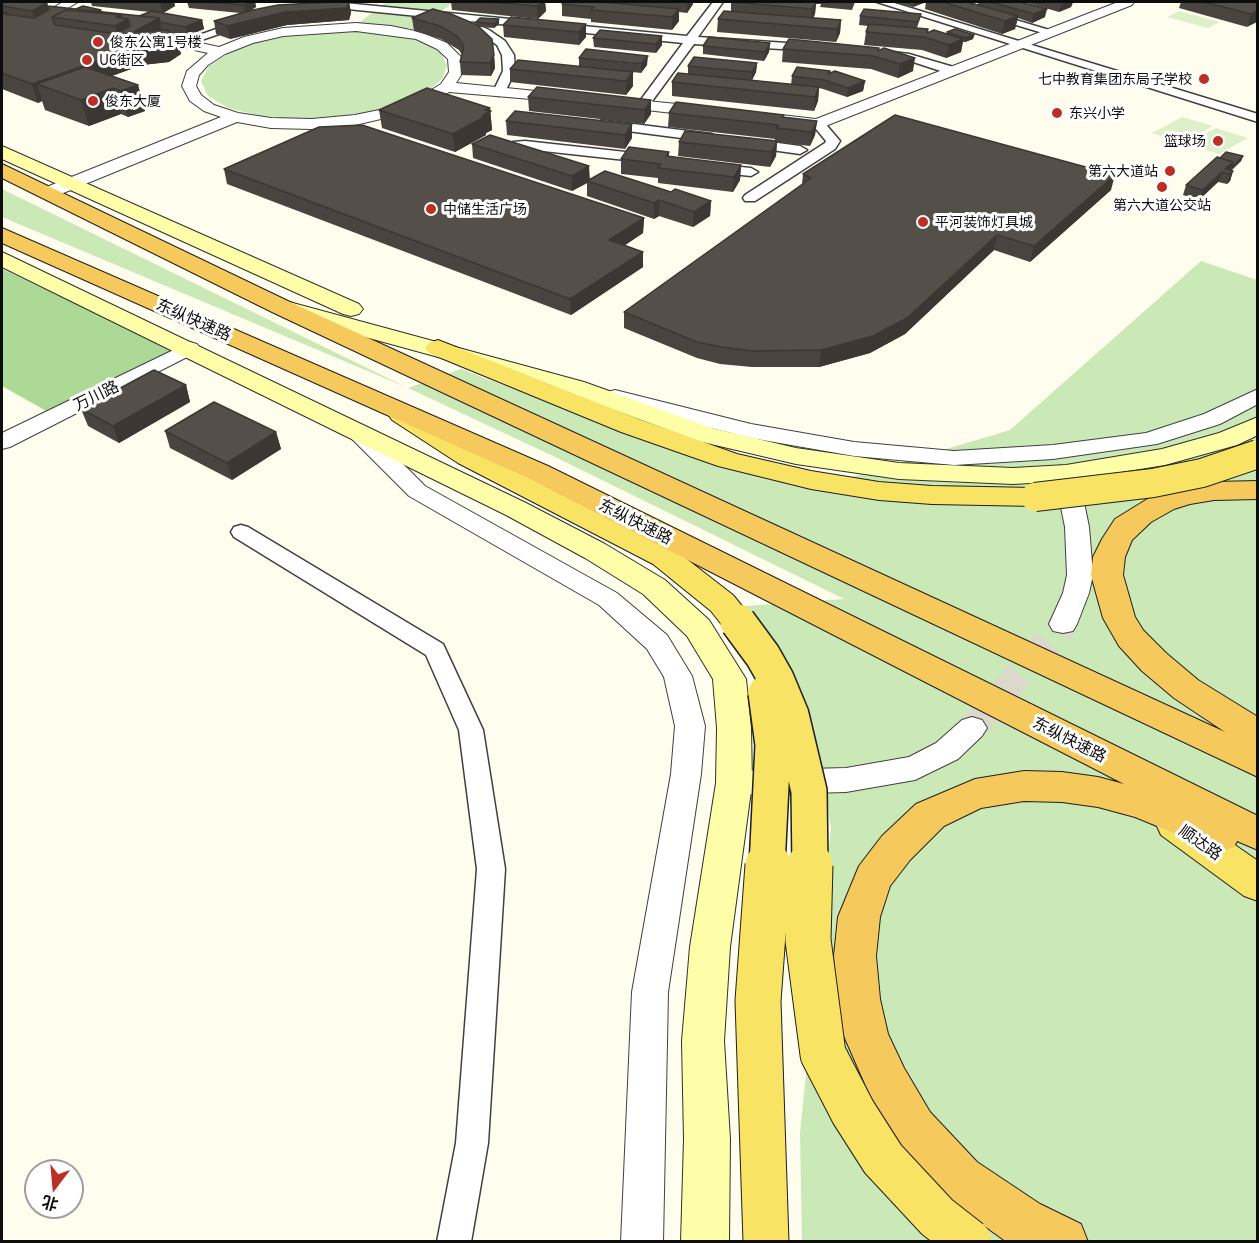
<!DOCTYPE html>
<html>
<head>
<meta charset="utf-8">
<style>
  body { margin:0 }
  #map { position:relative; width:1259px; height:1243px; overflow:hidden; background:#fffded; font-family:Georgia,"Noto Sans SC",serif }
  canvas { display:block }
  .frame { position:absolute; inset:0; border:3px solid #0d0d0d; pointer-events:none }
  .north { position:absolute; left:24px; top:1159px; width:60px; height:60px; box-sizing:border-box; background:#fff; border:2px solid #9e9e9e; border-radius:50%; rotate:196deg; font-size:16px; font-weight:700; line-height:24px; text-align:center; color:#0d0d0d }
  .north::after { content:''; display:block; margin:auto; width:21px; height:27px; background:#bc2e26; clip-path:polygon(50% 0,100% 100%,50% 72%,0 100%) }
</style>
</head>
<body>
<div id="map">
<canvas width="1259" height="1243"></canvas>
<div class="frame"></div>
<div class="north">北</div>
</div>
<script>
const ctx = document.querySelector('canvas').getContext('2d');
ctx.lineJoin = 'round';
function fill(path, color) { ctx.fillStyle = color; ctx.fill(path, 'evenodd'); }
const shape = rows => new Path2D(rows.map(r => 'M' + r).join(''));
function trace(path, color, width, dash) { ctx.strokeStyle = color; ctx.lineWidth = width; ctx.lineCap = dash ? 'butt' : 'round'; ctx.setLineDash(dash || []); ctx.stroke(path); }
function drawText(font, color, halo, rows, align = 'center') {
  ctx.font = font + ' Georgia,"Noto Sans SC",serif'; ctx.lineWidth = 6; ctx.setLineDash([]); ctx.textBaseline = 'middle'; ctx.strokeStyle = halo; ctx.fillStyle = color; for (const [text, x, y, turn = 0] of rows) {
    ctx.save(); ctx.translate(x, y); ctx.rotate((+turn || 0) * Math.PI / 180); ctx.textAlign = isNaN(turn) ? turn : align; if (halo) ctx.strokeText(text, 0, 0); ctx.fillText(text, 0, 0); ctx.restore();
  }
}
fill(shape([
  [386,2,453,2,432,20,415,29,359,23],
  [332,30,369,31,402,36,428,44,442,54,447,66,442,79,427,92,403,103,371,112,334,117,296,119,261,116,228,108,208,96,201,81,209,66,229,53,258,42,294,34],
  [2,189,408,388,461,369,678,452,812,489,1010,430,1201,261,1257,280,1257,1241,802,1241,800,1133,831,828,822,773,745,606,844,599,553,456,408,388,2,217]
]), '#cbe9b7');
fill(shape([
  [2,269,174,350,48,412,2,386]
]), '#add996');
fill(shape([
  [1179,11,1220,22,1208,28,1167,17],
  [1182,117,1213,126,1183,143,1152,133],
  [1216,128,1248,138,1219,154,1187,144]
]), '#def0c9');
trace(shape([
  [972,728,1063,624]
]), '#dbd9cb', 29, [29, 14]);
const minor = shape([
  [302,2,334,2,687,36,713,2,723,2,698,37,816,45,822,48,816,51,694,44,647,108,643,109,637,105,683,43,470,21,489,30,505,41,514,55,515,71,505,92,499,96,493,92,503,71,502,55,497,45,481,34,458,24,458,20,307,5,302,2],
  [877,2,891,2,1258,114,1258,122,877,2],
  [940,2,955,2,1056,32,1054,34,1046,34,940,2],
  [244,19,249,22,248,24,187,45,179,45,177,43,244,19],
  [885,51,909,54,957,68,959,71,953,75,904,59,881,56,881,52,885,51],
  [602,120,712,134,719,138,712,142,597,127,596,124,602,120],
  [818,120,823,121,840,141,835,149,755,201,745,201,743,198,745,195,825,143,826,141,812,124,818,120],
  [748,139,800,146,807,150,800,154,743,146,741,143,743,140,748,139],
  [525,141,653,155,660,159,653,163,525,149,514,154,507,150,513,142,525,141],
  [709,164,751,168,758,172,751,176,704,171,702,168,704,165,709,164],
  [241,525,248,527,443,644,483,730,505,869,488,1143,471,1242,437,1242,456,1143,477,869,459,730,426,655,234,537,231,532,234,527,241,525]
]);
const tertiary = shape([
  [63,2,78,2,53,17,43,17,42,14,63,2],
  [1118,2,1134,2,1132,5,823,127,781,125,773,120,781,115,816,119,1118,2],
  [356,23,391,26,420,32,447,43,462,58,463,72,456,83,566,94,573,98,566,102,449,92,430,103,398,115,355,125,312,129,271,128,237,122,56,196,50,197,44,196,41,192,44,188,221,117,204,111,190,101,182,86,187,71,208,53,136,37,134,34,136,31,141,30,219,47,244,37,283,28,356,23],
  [356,31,416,39,437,49,448,59,449,72,441,84,420,97,389,108,355,115,312,119,271,118,238,113,214,105,201,95,196,86,199,75,208,65,225,54,253,43,283,36,356,31],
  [617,98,707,107,715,112,707,117,612,106,609,103,612,100,617,98],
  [190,342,197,344,200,348,197,352,10,447,2,449,2,433,190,342],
  [1258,389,1258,404,1220,424,1157,444,1053,459,954,465,854,456,751,438,607,402,604,397,607,392,615,390,751,424,854,442,954,451,1053,445,1146,433,1204,414,1258,389],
  [358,425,366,427,425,486,617,593,667,635,692,676,705,726,701,774,668,992,663,1242,621,1242,632,992,671,774,675,726,664,677,647,649,599,605,409,496,350,437,347,432,350,427,358,425],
  [1066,466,1074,468,1078,473,1089,527,1093,575,1089,593,1077,624,1073,631,1063,633,1053,631,1049,624,1063,593,1067,575,1065,527,1054,473,1058,468,1066,466],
  [972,717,982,720,987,728,982,736,958,759,915,780,846,792,734,795,723,792,719,783,723,774,734,771,846,768,909,757,936,743,962,720,972,717]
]);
const secondary = shape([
  [2,146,359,304,363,309,359,314,351,316,343,314,2,159,2,146],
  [2,252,526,503,605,544,665,580,709,620,746,679,751,728,752,783,730,947,724,1041,730,1139,729,1242,681,1242,684,1139,682,1041,690,947,716,783,717,728,713,679,687,636,643,594,585,558,506,515,2,267,2,252],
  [282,300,584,382,715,429,796,448,899,463,1013,468,1066,465,1162,449,1219,433,1258,417,1258,435,1237,445,1165,465,1066,481,1013,484,899,479,796,464,698,441,566,392,274,312,270,307,274,302,282,300]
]);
const primary = shape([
  [438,340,641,420,737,454,811,471,879,482,932,486,1035,488,1045,491,1050,497,1045,503,1035,506,932,504,879,500,811,489,718,466,621,432,429,353,425,348,429,343,438,340],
  [402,406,412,408,478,451,675,550,733,595,755,622,750,630,738,633,726,630,711,611,653,564,458,463,392,420,388,414,392,408,402,406],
  [1175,808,1189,813,1258,861,1258,901,1244,896,1161,835,1156,824,1161,813,1175,808]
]);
const trunk = shape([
  [2,164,290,302,1225,732,1174,698,1142,671,1119,646,1103,618,1091,575,1093,557,1102,539,1115,519,1154,495,1187,486,1214,482,1258,481,1258,499,1214,500,1190,504,1174,509,1151,522,1132,540,1125,557,1123,575,1135,617,1143,630,1166,653,1198,680,1258,717,1258,777,272,312,2,178,2,164],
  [2,228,548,466,1258,816,1258,850,1237,841,1234,847,1220,852,1135,817,1098,807,1062,802,1024,801,981,808,944,826,910,860,890,886,880,917,876,956,880,999,888,1034,904,1068,930,1112,977,1162,1040,1204,1081,1224,1088,1242,1004,1240,943,1196,896,1146,872,1100,844,1036,836,999,834,956,838,917,859,866,882,836,916,804,975,779,1024,771,1062,772,1098,777,1124,784,528,478,2,243,2,228]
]);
trace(minor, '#404040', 3);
trace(tertiary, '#404040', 2);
trace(secondary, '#2f2f2f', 2);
trace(primary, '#1e1e1e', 2);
trace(trunk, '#1e1e1e', 2);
fill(minor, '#fff');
fill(tertiary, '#fff');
fill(secondary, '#fefea8');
fill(primary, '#f8e364');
fill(trunk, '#f6c95d');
const primaryBridgeFar2 = shape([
  [1035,497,1153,483,1202,473,1258,454]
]);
const primaryBridgeFar1 = shape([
  [738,622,763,656,776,679,791,715,809,791,810,866],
  [766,693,773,745,767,866]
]);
const primaryBridge = shape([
  [810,865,808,940,823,1054,853,1112,883,1159,937,1217,969,1242],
  [766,1242,758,1001,768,865]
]);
trace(primaryBridgeFar2, '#1e1e1e', 30, []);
trace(primaryBridgeFar1, '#1e1e1e', 38, []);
trace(primaryBridge, '#1e1e1e', 47, []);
trace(primaryBridgeFar2, '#f8e364', 28);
trace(primaryBridgeFar1, '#f8e364', 35);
trace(primaryBridge, '#f8e364', 45);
fill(shape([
  [2,2,53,2,50,3,47,3,48,6,139,16,150,12,92,6,91,2,174,2,175,6,163,13,202,20,204,29,187,36,171,33,176,37,181,54,169,62,142,65,112,76,138,85,145,111,128,117,121,114,89,126,45,110,42,101,38,103,2,89],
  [187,2,255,2,256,7,251,10,333,2,362,2,360,3,349,2,351,13,349,20,287,25,230,39,216,34,214,21,240,13,189,8],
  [451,2,545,2,546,11,538,19,452,10],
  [564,2,693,2,693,4,687,13,679,12,679,21,672,30,591,22,591,19,562,16,562,4],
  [731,2,855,2,852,10,820,7,821,4,816,4,815,14,813,18,841,20,840,33,836,42,717,32,718,19,731,12],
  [895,2,967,2,978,5,978,2,1020,2,1045,17,1032,23,1018,18,1015,29,1002,34,925,9,926,2,913,7],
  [1024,2,1073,2,1071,7,1059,12],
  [1181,2,1257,2,1247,27,1179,8],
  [921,14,917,28,928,29,928,33,946,34,947,32,974,35,973,39,965,42,963,42,961,52,946,58,922,50,864,45,866,32,868,26,859,25,860,16],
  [412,18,476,24,476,22,499,24,494,28,479,27,494,55,495,68,491,76,461,75,460,62,462,55,459,50,441,39,414,31],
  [586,24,586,37,579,45,504,37,503,25],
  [662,36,662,45,656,53,594,47,593,38],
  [770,43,769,52,764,61,703,54,703,46],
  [879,48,878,50,913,71,898,78,871,69,782,62,783,49],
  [579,58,647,65,641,73,633,72,633,86,626,95,510,82,510,69,579,66],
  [757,63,756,72,752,80,791,85,792,76,830,71,829,73,865,81,863,91,847,97,823,89,819,88,818,101,814,111,672,96,672,82,688,74,688,66],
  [528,97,651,100,651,114,644,124,529,111],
  [490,108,492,130,486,133,486,135,455,152,382,128,379,110],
  [669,113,783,117,817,121,815,135,810,146,777,142,776,156,770,167,678,156,679,142,775,141,775,139,668,127],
  [506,121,632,124,632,138,625,149,507,135],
  [472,144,589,179,671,192,711,201,710,216,693,227,659,216,654,219,587,196,587,183,572,191,473,158],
  [669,152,669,157,741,165,740,180,733,192,658,183,658,178,621,174,621,159],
  [1243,156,1241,161,1231,171,1233,171,1230,181,1227,184,1218,182,1199,200,1183,195,1186,185,1220,158],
  [224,169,644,218,643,233,625,245,643,252,643,267,571,315,227,184],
  [803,174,1111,190,1030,262,994,250,905,334,870,353,819,367,752,367,720,364,697,358,624,328,624,312,802,184],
  [186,385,190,402,119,443,88,426,81,409],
  [165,431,276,432,281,449,232,480,170,448]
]), '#49443f');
fill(shape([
  [36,2,39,2,40,6,47,3,54,27,40,35,32,11],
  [160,2,174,2,175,6,163,13],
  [250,2,255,2,256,7,245,14,244,5],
  [349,2,351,13,349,20,287,25,230,39,227,26,285,12],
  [542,2,545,2,546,11,538,19,537,6],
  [687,2,693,2,693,4,687,13],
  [816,2,815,14,811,22,812,9],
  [914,2,926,2,913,7],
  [1062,2,1073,2,1071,7,1059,12],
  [679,9,679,21,672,30,672,17],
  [1047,9,1045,17,1032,23,1034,14],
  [1257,11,1257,22,1247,27,1251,14],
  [121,15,128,16,134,43,122,51,115,26,116,17],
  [1018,16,1015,29,1002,34,1005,21],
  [159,18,163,35,176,37,181,54,169,62,142,65,64,93,37,84,42,101,38,103,32,84,134,32],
  [499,19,499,24,494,28,494,24],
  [202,20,204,29,187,36,185,27],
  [841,20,840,33,836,42,837,29],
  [586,24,586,37,579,45,579,32],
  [974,35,973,39,965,42,966,38],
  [662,36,662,45,656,53,656,44],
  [963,39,961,52,946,58,949,45],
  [770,43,769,52,764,61,765,52],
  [494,55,495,68,491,76,490,63],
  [648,56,647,65,641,73,641,64],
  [915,58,913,71,898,78,900,64],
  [757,63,756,72,751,82,752,72],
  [633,72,633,86,626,95,626,81],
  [865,81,863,91,847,97,848,88],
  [138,85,145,111,128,117,121,91],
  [819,87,818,101,814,111,815,97],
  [113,88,121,114,89,126,81,100],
  [651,100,651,114,644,124,645,110],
  [490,108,492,130,486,133,486,135,455,152,453,134,485,110],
  [817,121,815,135,810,146,812,132],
  [632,124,632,138,625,149,625,135],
  [777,141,776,156,770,167,772,152],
  [1243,156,1241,161,1230,171,1232,167],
  [1233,162,1230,171,1225,169],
  [741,165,740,180,733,192,734,177],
  [589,166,590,181,587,181,587,183,572,191,572,176],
  [1233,171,1230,181,1227,184,1230,174],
  [1222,172,1218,182,1199,200,1203,190],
  [1115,175,1111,190,1030,262,1034,246],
  [659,200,659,216,654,219,654,203],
  [711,201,710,216,693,227,694,212],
  [644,218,643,233,609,256,609,240],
  [997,235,994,250,905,334,870,353,819,367,821,350],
  [643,252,643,267,571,315,570,299],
  [186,385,190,402,119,443,113,426],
  [276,432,281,449,232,480,227,463]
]), '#3c3733');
const building = shape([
  [2,2,36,2,47,3,32,11,2,6,2,2],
  [204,2,250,2,244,5,204,2],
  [332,2,349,2,347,8,285,12,227,26,214,21,253,10,278,5,332,2],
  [490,2,542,2,537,6,490,2],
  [564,2,602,2,679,9,672,17,591,10,594,7,562,4,564,2],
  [731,2,816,2,812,9,731,2],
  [943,2,967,2,1018,16,1005,21,943,2],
  [991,2,1020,2,1047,9,1034,14,991,2],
  [1204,2,1257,2,1257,11,1251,14,1204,2],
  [48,6,159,18,134,32,167,30,176,37,165,45,137,47,32,84,2,73,2,12,7,13,4,14,34,18,49,10,48,6],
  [66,10,121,15,121,18,128,19,130,26,117,34,55,25,52,17,66,10],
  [83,6,101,10,98,11,76,9,83,6],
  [433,9,451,14,477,25,492,39,494,55,490,63,460,62,464,47,458,37,440,26,412,18,433,9],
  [864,9,921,14,918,22,860,16,864,9],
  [66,10,121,15,116,17,128,19,115,26,52,17,66,10],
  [152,11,202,20,185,27,160,22,159,18,139,16,152,11],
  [724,11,841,20,837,29,718,19,724,11],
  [511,17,586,24,579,32,503,25,511,17],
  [480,18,499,19,494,24,476,22,480,18],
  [869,24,928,29,927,33,934,30,963,39,949,45,924,37,866,32,869,24],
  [955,29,974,35,966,38,947,32,955,29],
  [600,30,662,36,656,44,593,38,600,30],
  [709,37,770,43,765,52,703,46,709,37],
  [789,39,879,48,878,51,884,48,915,58,900,64,873,56,783,49,789,39],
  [586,49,648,56,641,64,579,58,586,49],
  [694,57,757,63,752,72,688,66,694,57],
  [518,60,633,72,626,81,510,69,518,60],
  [85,67,138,85,121,91,113,88,81,100,37,84,85,67],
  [797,67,830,71,828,74,835,71,865,81,848,88,824,80,792,76,797,67],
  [678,73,819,87,815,97,672,82,678,73],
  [537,87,651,100,645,110,528,97,537,87],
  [427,88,490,108,485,110,491,111,482,116,484,117,453,134,379,110,427,88],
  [676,102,784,115,782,117,817,121,812,132,776,128,778,125,669,113,676,102],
  [515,111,632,124,625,135,506,121,515,111],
  [895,115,1115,175,1034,246,997,235,907,318,873,336,821,350,753,351,721,347,697,342,624,312,811,178,803,174,895,115],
  [362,125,644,218,609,240,643,252,570,299,224,169,319,127,362,125],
  [685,131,777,141,772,152,679,142,685,131],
  [490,135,589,166,572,176,472,144,490,135],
  [629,147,669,152,666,156,741,165,734,177,658,168,661,164,621,159,629,147],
  [1226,152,1243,156,1232,167,1233,162,1220,158,1226,152],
  [1217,157,1233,162,1225,169,1233,171,1230,174,1222,172,1203,190,1186,185,1217,157],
  [605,171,671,192,675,189,711,201,694,212,659,200,654,203,587,181,605,171],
  [154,370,186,385,113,426,81,409,154,370],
  [214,402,276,432,227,463,165,431,214,402]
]);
fill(building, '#554f49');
trace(building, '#3c3733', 1.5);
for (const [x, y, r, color] of [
  [98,42,6,"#bc2e26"],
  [87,60,6,"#bc2e26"],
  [1204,79,6,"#bc2e26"],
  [93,101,6,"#bc2e26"],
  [1057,113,6,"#bc2e26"],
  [1218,141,6,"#bc2e26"],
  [1170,171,6,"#bc2e26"],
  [1162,187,6,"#bc2e26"],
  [431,209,6,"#bc2e26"],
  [923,222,6,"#bc2e26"]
]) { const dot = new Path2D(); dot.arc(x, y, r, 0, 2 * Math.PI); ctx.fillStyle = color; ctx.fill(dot); trace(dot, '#fff', 2); }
drawText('14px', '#0d0d0d', '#fff', [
  ["俊东公寓1号楼",110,42],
  ["U6街区",99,60],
  ["七中教育集团东局子学校",1192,79,"right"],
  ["俊东大厦",105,101],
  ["东兴小学",1069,113],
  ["篮球场",1206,141,"right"],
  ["第六大道站",1158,171,"right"],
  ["第六大道公交站",1162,205,"center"],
  ["中储生活广场",443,209],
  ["平河装饰灯具城",935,222]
], 'left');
drawText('16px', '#0d0d0d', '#fff', [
  ["东纵快速路",194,319,24],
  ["万川路",96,395,-26],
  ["东纵快速路",636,521,27],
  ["东纵快速路",1070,739,27],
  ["顺达路",1201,842,35]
]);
</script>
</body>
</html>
